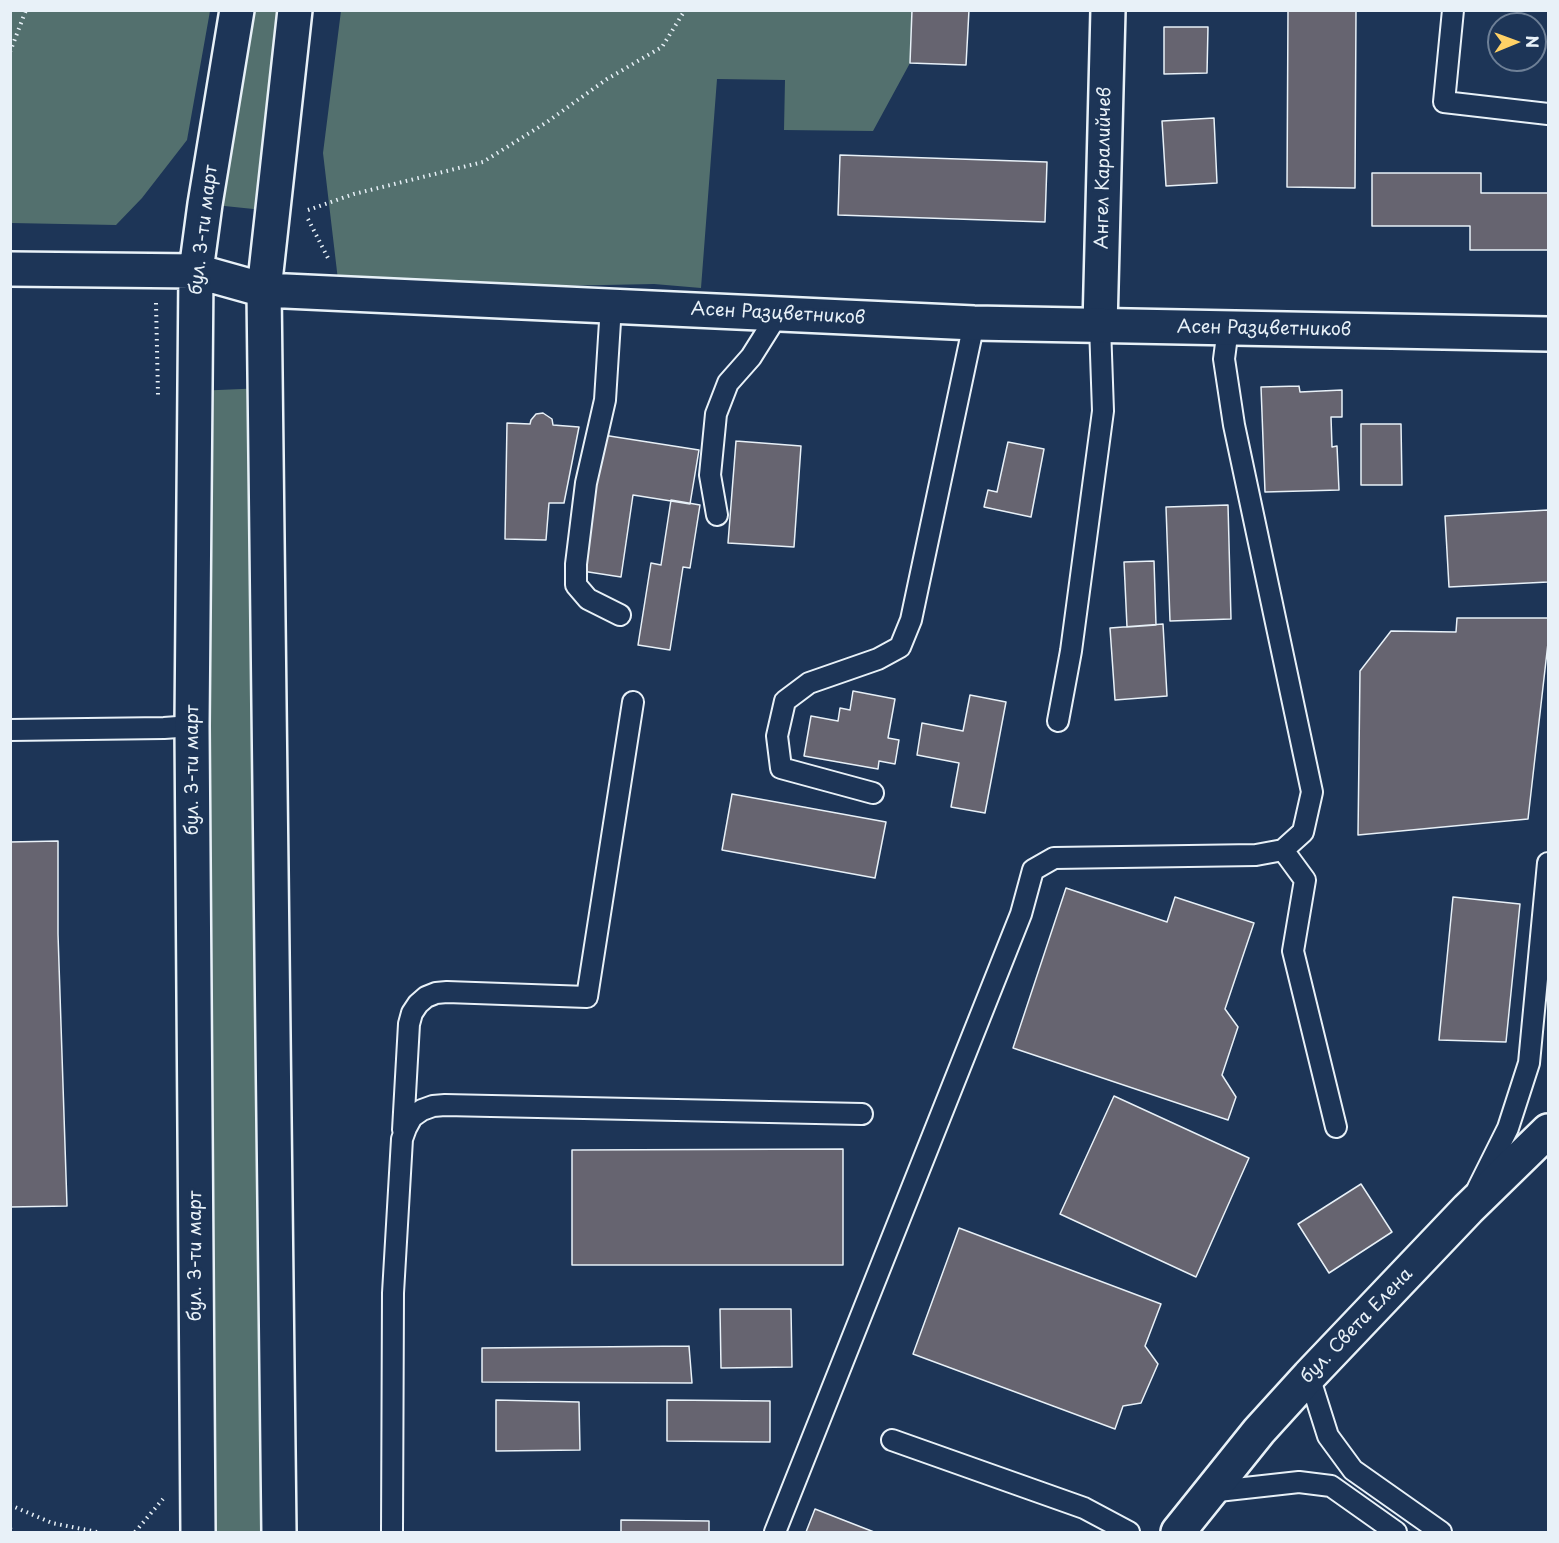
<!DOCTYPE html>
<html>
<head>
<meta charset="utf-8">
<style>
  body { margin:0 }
  #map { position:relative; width:1559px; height:1543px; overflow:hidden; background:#1d3557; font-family:"Playpen Sans",sans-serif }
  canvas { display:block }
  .frame { position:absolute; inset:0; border:12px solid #e8f1f8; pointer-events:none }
  .north { position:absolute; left:1487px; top:12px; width:60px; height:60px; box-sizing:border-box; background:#1d3557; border:2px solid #6e8097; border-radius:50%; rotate:89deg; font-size:16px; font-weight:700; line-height:24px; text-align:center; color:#e8f1f8 }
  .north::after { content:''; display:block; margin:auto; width:21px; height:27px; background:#ffd166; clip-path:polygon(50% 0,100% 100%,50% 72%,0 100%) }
</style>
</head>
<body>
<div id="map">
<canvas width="1559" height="1543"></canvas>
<div class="frame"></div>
<div class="north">N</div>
</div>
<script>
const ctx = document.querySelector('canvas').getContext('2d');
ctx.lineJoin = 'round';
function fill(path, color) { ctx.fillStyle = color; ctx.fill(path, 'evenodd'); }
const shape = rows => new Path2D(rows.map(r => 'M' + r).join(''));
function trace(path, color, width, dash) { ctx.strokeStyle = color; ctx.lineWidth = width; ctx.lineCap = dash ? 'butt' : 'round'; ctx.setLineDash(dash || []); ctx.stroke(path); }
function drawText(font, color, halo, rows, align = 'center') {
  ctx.font = font + ' "Playpen Sans",sans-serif'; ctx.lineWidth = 6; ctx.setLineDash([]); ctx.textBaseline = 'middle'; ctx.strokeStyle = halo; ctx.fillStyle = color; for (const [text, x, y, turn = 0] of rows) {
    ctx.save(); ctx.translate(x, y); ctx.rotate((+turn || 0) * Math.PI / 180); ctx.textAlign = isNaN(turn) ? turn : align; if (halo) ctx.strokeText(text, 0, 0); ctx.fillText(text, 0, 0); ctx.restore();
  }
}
fill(shape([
  [11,10,210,11,187,140,142,198,116,225,11,223],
  [240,11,295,11,273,211,205,204],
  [341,11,912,11,910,63,873,131,784,130,785,80,717,79,701,288,654,284,504,287,338,280,323,153],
  [265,388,279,1532,200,1532,195,391]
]), '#53706e');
const building = shape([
  [912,10,969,10,966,65,910,63,912,10],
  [1288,10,1356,10,1355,188,1287,187,1288,10],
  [1164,27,1208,27,1207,73,1164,74,1164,27],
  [1214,118,1217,183,1166,186,1162,121,1214,118],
  [840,155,1047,162,1045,222,838,215,840,155],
  [1372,173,1481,173,1481,193,1548,193,1548,250,1470,250,1470,226,1372,226,1372,173],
  [1299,386,1300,392,1342,390,1342,417,1331,417,1332,447,1337,446,1339,490,1265,492,1261,387,1299,386],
  [543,413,552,419,553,425,579,427,564,503,549,503,546,540,505,539,507,423,530,424,531,420,536,414,543,413],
  [1361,424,1401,424,1402,485,1361,485,1361,424],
  [603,435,699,450,690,504,633,495,621,577,582,571,603,435],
  [736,441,801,446,794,547,728,543,736,441],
  [1008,442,1044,449,1031,517,984,507,988,490,997,492,1008,442],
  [671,500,700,505,690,568,683,567,670,650,638,645,651,563,661,565,671,500],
  [1228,505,1231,619,1170,621,1166,507,1228,505],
  [1548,510,1548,582,1449,587,1445,516,1548,510],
  [1154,561,1156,625,1127,627,1124,562,1154,561],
  [1457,618,1548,618,1548,643,1528,819,1358,835,1360,671,1391,631,1456,632,1457,618],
  [1163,624,1167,696,1115,700,1110,628,1163,624],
  [853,691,895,699,888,738,899,740,895,764,879,761,878,769,804,756,811,716,838,721,840,708,850,710,853,691],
  [970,695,1006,702,985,813,951,807,959,763,917,755,922,723,963,731,970,695],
  [732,794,886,822,875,878,722,850,732,794],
  [58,841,58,934,67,1206,10,1207,10,842,58,841],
  [1066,888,1167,922,1175,897,1254,923,1225,1009,1238,1027,1222,1075,1236,1097,1228,1120,1013,1048,1066,888],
  [1453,897,1520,904,1506,1042,1439,1040,1453,897],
  [1114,1096,1249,1158,1196,1277,1060,1214,1114,1096],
  [843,1149,843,1265,572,1265,572,1150,843,1149],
  [1361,1184,1392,1232,1329,1273,1298,1224,1361,1184],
  [959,1228,1161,1304,1145,1346,1158,1364,1141,1403,1123,1406,1115,1429,913,1354,959,1228],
  [720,1309,791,1309,792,1367,721,1368,720,1309],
  [689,1346,692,1383,482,1382,482,1348,689,1346],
  [496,1400,579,1402,580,1450,496,1451,496,1400],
  [667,1400,770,1401,770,1442,667,1441,667,1400],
  [815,1509,874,1532,806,1532,815,1509],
  [621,1520,709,1521,709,1532,621,1532,621,1520]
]);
fill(building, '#666470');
trace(building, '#e8f1f8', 1.5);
const service = shape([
  [1453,10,1444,102,1548,114],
  [611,306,605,400,586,483,576,564,576,585,588,599,620,615],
  [717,515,710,475,716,414,728,383,751,357,778,314],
  [1058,721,1071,651,1103,411,1100,326],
  [10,730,164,728,192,726],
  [873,793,781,768,777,736,785,701,809,683,878,659,900,647,911,620,974,323],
  [1283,850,1305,880,1293,951,1336,1127],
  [403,1130,409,1024,412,1013,418,1004,426,997,436,993,447,992,587,997,633,702],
  [1478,1188,1508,1128,1529,1063,1548,863],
  [1309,1376,1328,1436,1353,1470,1441,1532],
  [892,1440,1084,1508,1129,1532],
  [1209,1492,1299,1482,1331,1486,1396,1532],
  [392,1532,393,1293,402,1139,406,1128,412,1117,422,1110,433,1106,445,1105,862,1114],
  [775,1532,1021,914,1033,870,1054,858,1256,855,1283,850,1303,832,1312,792,1234,425,1224,359,1228,328]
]);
const minor = shape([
  [1100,326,1108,10]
]);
const tertiary = shape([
  [10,269,196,271,264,290,974,323,1548,334],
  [198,1532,192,726,196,271,205,204,237,10],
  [279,1532,264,290,295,10],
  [1178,1532,1259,1431,1309,1376,1468,1209,1548,1131]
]);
trace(service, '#e8f1f8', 24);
trace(minor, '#e8f1f8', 38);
trace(tertiary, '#e8f1f8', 38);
trace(shape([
  [10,52,26,10],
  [308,210,354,194,483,162,547,122,607,79,662,47,685,10],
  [308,219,329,260],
  [156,303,158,395],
  [10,1505,52,1523,97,1532],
  [10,1528,12,1532],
  [135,1532,163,1499]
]), '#e8f1f8', 4, [1.5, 4.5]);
trace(service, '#1d3557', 20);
trace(minor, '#1d3557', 33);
trace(tertiary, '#1d3557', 33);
drawText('18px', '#e8f1f8', '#1d3557', [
  ["Ангел Каралийчев",1104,168,-89],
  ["бул. 3-ти март",204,230,-83],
  ["Асен Разцветников",778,314,3],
  ["Асен Разцветников",1264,329,1],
  ["бул. 3-ти март",193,770,-90],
  ["бул. 3-ти март",196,1256,-90],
  ["бул. Света Елена",1357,1326,-46]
]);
</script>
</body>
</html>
